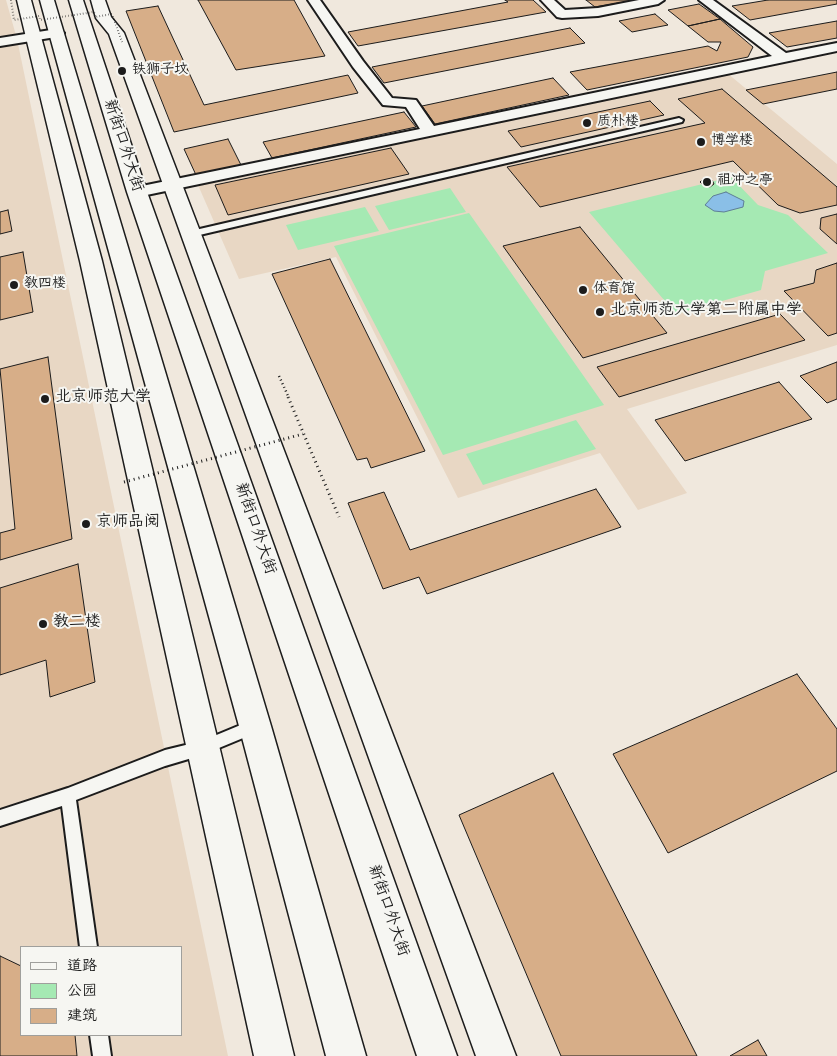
<!DOCTYPE html>
<html>
<head>
<meta charset="utf-8">
<style>
  body { margin:0 }
  #map { position:relative; width:837px; height:1056px; overflow:hidden; background:#f0e8dd; font-family:"Gochi Hand","LXGW WenKai TC",sans-serif }
  canvas { display:block }
  .legend { position:absolute; left:20px; top:946px; width:162px; height:90px; box-sizing:border-box; background:#f6f6f2; border:1px solid #9f9f9c; margin:0; padding:6px 9px; list-style:none; font-size:15px; color:#1c1c1c }
  .legend li { display:flex; align-items:center; gap:10px; height:25px }
  .legend b { width:25px; border:1px solid #9f9f9c }
</style>
</head>
<body>
<div id="map">
<canvas width="837" height="1056"></canvas>
<ul class="legend">
<li><b style="height:6px;background:#f6f6f2"></b>道路</li>
<li><b style="height:14px;background:#a5e9b3"></b>公园</li>
<li><b style="height:14px;background:#d7ae88"></b>建筑</li>
</ul>
</div>
<script>
const ctx = document.querySelector('canvas').getContext('2d');
ctx.lineJoin = 'round';
function fill(path, color) { ctx.fillStyle = color; ctx.fill(path, 'evenodd'); }
const shape = rows => new Path2D(rows.map(r => 'M' + r).join(''));
function trace(path, color, width, dash) { ctx.strokeStyle = color; ctx.lineWidth = width; ctx.lineCap = dash ? 'butt' : 'round'; ctx.setLineDash(dash || []); ctx.stroke(path); }
function drawText(font, color, halo, rows, align = 'center') {
  ctx.font = font + ' "Gochi Hand","LXGW WenKai TC",sans-serif'; ctx.lineWidth = 4; ctx.setLineDash([]); ctx.textBaseline = 'middle'; ctx.strokeStyle = halo; ctx.fillStyle = color; for (const [text, x, y, turn = 0] of rows) {
    ctx.save(); ctx.translate(x, y); ctx.rotate((+turn || 0) * Math.PI / 180); ctx.textAlign = isNaN(turn) ? turn : align; if (halo) ctx.strokeText(text, 0, 0); ctx.fillText(text, 0, 0); ctx.restore();
  }
}
fill(shape([
  [0,0,6,0,17,39,228,1056,0,1056],
  [21,947,181,947,181,1035,21,1035],
  [727,73,837,164,837,345,627,409,687,493,638,510,600,453,458,498,336,257,239,279,198,185]
]), '#e8d7c4');
fill(shape([
  [731,177,758,205,788,215,828,253,765,271,761,290,676,314,589,212],
  [450,188,466,212,389,230,375,206],
  [365,207,379,231,298,250,286,225],
  [469,213,604,405,443,455,334,246],
  [576,420,596,449,483,485,466,454]
]), '#a5e9b3');
const water = shape([
  [726,192,744,201,743,207,724,212,714,211,705,205,713,196,726,192]
]);
fill(water, '#8abfe7');
trace(water, '#5e7e96', 1);
const building = shape([
  [198,0,294,0,325,56,236,70,198,0],
  [505,0,533,0,546,12,358,46,348,32,508,2,505,0],
  [586,0,636,0,595,7,586,0],
  [768,0,837,0,837,4,750,20,732,6,768,0],
  [699,4,720,19,688,26,668,10,699,4],
  [158,6,204,105,348,75,358,93,174,132,126,11,158,6],
  [655,14,668,25,632,32,619,21,655,14],
  [720,19,753,47,748,57,587,90,570,72,708,46,717,51,721,42,708,42,688,26,720,19],
  [837,21,837,38,787,47,769,33,837,21],
  [570,28,585,43,384,83,372,67,570,28],
  [837,72,837,89,763,104,746,90,837,72],
  [553,78,569,95,435,124,422,106,553,78],
  [722,89,837,187,837,205,800,213,778,205,733,161,540,207,507,167,705,123,678,99,722,89],
  [650,101,664,115,521,147,508,131,650,101],
  [404,112,416,127,272,158,263,142,404,112],
  [228,139,241,165,196,175,184,149,228,139],
  [391,148,409,174,228,215,215,185,391,148],
  [703,179,712,180,714,184,710,187,703,185,700,182,703,179],
  [8,210,12,231,0,234,0,212,8,210],
  [837,214,837,244,820,229,821,218,837,214],
  [580,227,667,333,583,358,503,246,580,227],
  [23,252,33,312,0,320,0,257,23,252],
  [330,259,425,451,371,468,367,458,357,460,272,274,330,259],
  [837,263,837,333,828,336,784,291,814,283,816,270,837,263],
  [780,314,805,340,619,397,597,367,780,314],
  [48,357,72,539,0,560,0,533,15,529,0,369,48,357],
  [837,362,837,399,827,403,800,376,837,362],
  [779,382,812,419,685,461,655,420,779,382],
  [596,489,621,527,427,594,419,577,383,589,348,503,384,492,410,550,596,489],
  [78,564,95,682,50,697,46,660,0,675,0,588,78,564],
  [797,674,837,729,837,771,668,853,613,754,797,674],
  [553,773,697,1056,561,1056,459,815,553,773],
  [0,956,21,966,21,1035,75,1035,77,1056,0,1056,0,956],
  [758,1040,767,1056,730,1056,758,1040]
]);
fill(building, '#d7ae88');
trace(building, '#1c1c1c', 1);
const service = shape([
  [679,118,683,120,682,122,191,237,186,234,191,231,679,118],
  [255,719,260,721,262,726,260,731,202,755,165,766,76,800,97,947,80,947,62,806,0,826,0,810,68,788,165,750,202,741,255,719],
  [90,1035,108,1035,111,1056,93,1056,90,1035]
]);
const minor = shape([
  [308,0,320,0,363,61,392,98,416,100,434,126,772,56,699,0,713,0,786,53,837,43,837,51,137,197,131,196,129,192,131,188,137,187,420,129,406,107,383,105,353,67,308,0],
  [541,0,554,0,565,10,598,8,639,0,664,0,658,4,598,16,562,18,557,17,541,0],
  [57,29,64,33,62,36,0,46,0,38,57,29]
]);
const tertiary = shape([
  [17,0,31,0,102,261,294,1056,254,1056,80,261,17,0],
  [91,0,105,0,111,17,124,33,516,1056,476,1056,109,34,96,18,91,0]
]);
const primary = shape([
  [40,0,54,0,271,726,366,1056,326,1056,239,726,40,0],
  [69,0,83,0,147,192,457,1056,417,1056,127,192,69,0]
]);
trace(service, '#1c1c1c', 4);
trace(minor, '#1c1c1c', 4);
trace(tertiary, '#1c1c1c', 3);
trace(primary, '#1c1c1c', 3);
trace(shape([
  [279,376,289,398]
]), '#1c1c1c', 2.5, [1, 3]);
trace(shape([
  [288,397,339,517]
]), '#1c1c1c', 3, [1, 4]);
fill(service, '#f6f6f2');
fill(minor, '#f6f6f2');
fill(tertiary, '#f6f6f2');
fill(primary, '#f6f6f2');
trace(shape([
  [11,0,14,20,39,16,40,20,94,12,95,17,112,14,122,42]
]), '#1c1c1c', 2, [0.5, 2.5]);
trace(shape([
  [124,482,303,434]
]), '#1c1c1c', 3, [1, 4]);
for (const [x, y, r, color] of [
  [122,71,5,"#1c1c1c"],
  [587,123,5,"#1c1c1c"],
  [701,142,5,"#1c1c1c"],
  [707,182,5,"#1c1c1c"],
  [14,285,5,"#1c1c1c"],
  [583,290,5,"#1c1c1c"],
  [600,312,5,"#1c1c1c"],
  [45,399,5,"#1c1c1c"],
  [86,524,5,"#1c1c1c"],
  [43,624,5,"#1c1c1c"]
]) { const dot = new Path2D(); dot.arc(x, y, r, 0, 2 * Math.PI); ctx.fillStyle = color; ctx.fill(dot); trace(dot, '#f6f6f2', 2); }
drawText('14px', '#1c1c1c', '#f6f6f2', [
  ["铁狮子坟",132,71],
  ["质朴楼",597,123],
  ["博学楼",711,142],
  ["祖冲之亭",717,182],
  ["教四楼",24,285],
  ["体育馆",593,290]
], 'left');
drawText('16px', '#1c1c1c', '#f6f6f2', [
  ["新街口外大街",122,146,72],
  ["新街口外大街",254,529,71],
  ["新街口外大街",387,911,71]
]);
drawText('16px', '#1c1c1c', '#f6f6f2', [
  ["北京师范大学第二附属中学",610,312],
  ["北京师范大学",55,399],
  ["京师品阅",96,524],
  ["教二楼",53,624]
], 'left');
</script>
</body>
</html>
